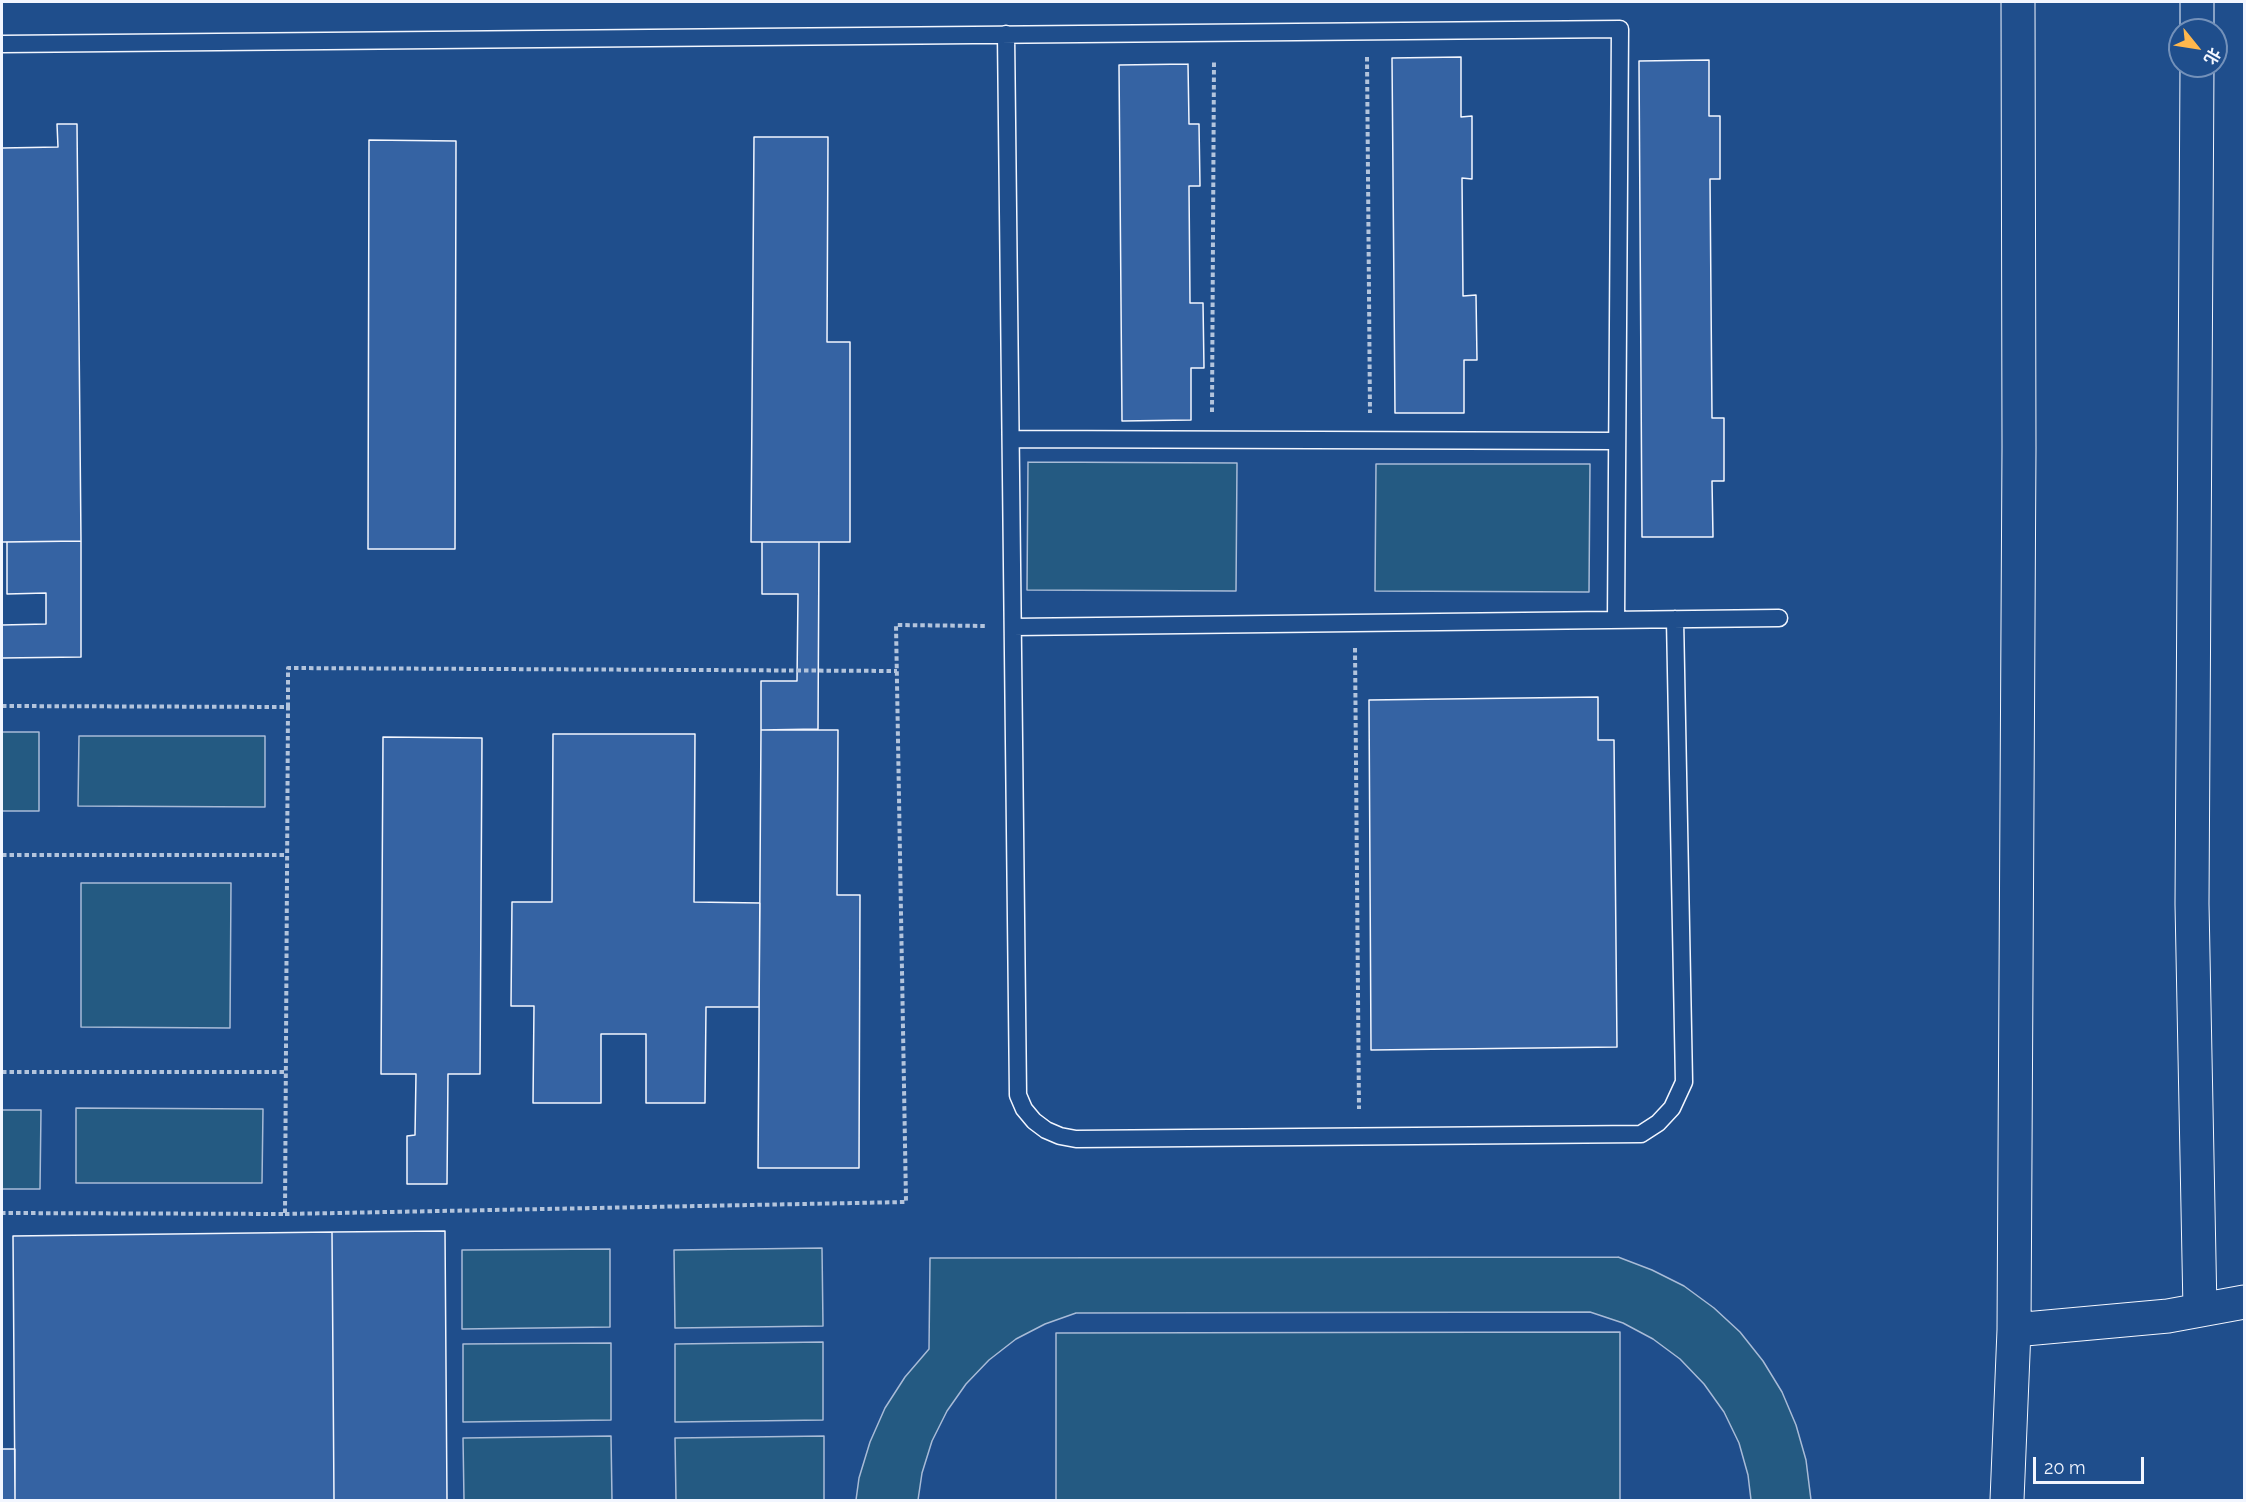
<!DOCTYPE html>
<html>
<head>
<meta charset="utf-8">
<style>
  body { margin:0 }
  #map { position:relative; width:2246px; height:1502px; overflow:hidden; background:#1f4e8c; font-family:Raleway,"Noto Sans SC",sans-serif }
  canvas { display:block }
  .frame { position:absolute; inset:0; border:3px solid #f2f6ff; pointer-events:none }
  .north { position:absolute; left:2168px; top:18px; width:60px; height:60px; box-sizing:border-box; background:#1f4e8c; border:2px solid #7391ba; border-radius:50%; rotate:120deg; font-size:16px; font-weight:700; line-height:24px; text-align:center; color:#f2f6ff }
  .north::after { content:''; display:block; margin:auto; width:21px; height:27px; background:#ffb74d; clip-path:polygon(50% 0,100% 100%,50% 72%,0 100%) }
  .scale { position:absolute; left:2033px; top:1457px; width:111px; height:27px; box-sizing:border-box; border:3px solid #f2f6ff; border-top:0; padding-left:8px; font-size:18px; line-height:21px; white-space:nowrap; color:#f2f6ff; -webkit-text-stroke:4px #1f4e8c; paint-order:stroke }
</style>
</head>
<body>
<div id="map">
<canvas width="2246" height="1502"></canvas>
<div class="frame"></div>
<div class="north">北</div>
<div class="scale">20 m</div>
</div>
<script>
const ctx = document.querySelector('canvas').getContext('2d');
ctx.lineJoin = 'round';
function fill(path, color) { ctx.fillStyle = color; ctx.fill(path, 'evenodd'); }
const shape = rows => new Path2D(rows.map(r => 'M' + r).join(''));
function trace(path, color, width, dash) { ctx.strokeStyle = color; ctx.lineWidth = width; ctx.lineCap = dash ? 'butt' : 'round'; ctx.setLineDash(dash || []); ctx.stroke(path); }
const green = shape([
  [1028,462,1237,463,1236,591,1027,590,1028,462],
  [1376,464,1590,464,1589,592,1375,591,1376,464],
  [2,732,39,732,39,811,2,811,2,732],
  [79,736,265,736,265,807,78,806,79,736],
  [81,883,231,883,230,1028,81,1027,81,883],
  [76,1108,263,1109,262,1183,76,1183,76,1108],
  [2,1110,41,1110,40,1189,2,1189,2,1110],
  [822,1248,823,1326,675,1328,674,1250,822,1248],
  [610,1249,610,1327,462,1329,462,1250,610,1249],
  [1618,1257,1652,1270,1684,1286,1714,1308,1740,1332,1763,1361,1782,1392,1796,1425,1806,1460,1811,1500,1751,1500,1748,1475,1739,1443,1724,1412,1704,1384,1680,1359,1653,1339,1623,1323,1590,1312,1076,1313,1045,1324,1016,1339,989,1360,966,1384,947,1411,932,1441,922,1473,918,1500,856,1500,859,1478,870,1442,885,1408,905,1377,929,1349,930,1258,1618,1257],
  [1620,1332,1620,1500,1056,1500,1056,1333,1620,1332],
  [823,1342,823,1420,675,1422,675,1344,823,1342],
  [611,1343,611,1420,463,1422,463,1344,611,1343],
  [611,1436,612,1500,464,1500,463,1438,611,1436],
  [824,1436,824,1500,676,1500,675,1438,824,1436]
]);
fill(green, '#245a82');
trace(green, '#a8bbd7', 1.5);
const building = shape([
  [1461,57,1461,117,1472,116,1472,179,1462,178,1463,296,1476,295,1477,360,1464,360,1464,413,1395,413,1392,58,1461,57],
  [1709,60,1709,116,1720,116,1720,179,1710,179,1712,418,1724,418,1724,481,1712,481,1713,537,1642,537,1639,61,1709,60],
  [1188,64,1189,124,1199,124,1200,186,1189,186,1190,303,1203,303,1204,368,1191,368,1191,420,1122,421,1119,65,1188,64],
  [57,124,77,124,81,541,2,542,2,148,58,147,57,124],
  [754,137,828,137,827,342,850,342,850,542,751,542,754,137],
  [369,140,456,141,455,549,368,549,369,140],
  [81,541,81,657,2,658,2,625,46,624,46,593,7,594,7,542,81,541],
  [762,542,819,542,818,729,761,730,761,681,797,681,798,594,762,594,762,542],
  [1598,697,1598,740,1614,740,1617,1047,1371,1050,1369,700,1598,697],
  [761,730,838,730,837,895,860,895,859,1168,758,1168,761,730],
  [553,734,695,734,694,902,760,903,759,1007,706,1007,705,1103,646,1103,646,1034,601,1034,601,1103,533,1103,534,1006,511,1006,512,902,552,902,553,734],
  [383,737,482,738,480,1074,448,1074,447,1184,407,1184,407,1136,415,1135,416,1074,381,1074,383,737],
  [445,1231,447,1500,334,1500,332,1232,445,1231],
  [332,1232,334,1500,15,1500,13,1236,332,1232],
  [2,1449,15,1449,15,1500,2,1500,2,1449]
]);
fill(building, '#3563a3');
trace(building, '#f2f6ff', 1.5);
const lane = shape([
  [1006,34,1018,1095,1024,1109,1034,1121,1046,1130,1060,1136,1076,1139,1641,1134,1658,1123,1672,1108,1684,1082,1675,619],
  [2,44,1620,29,1616,620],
  [1011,439,1617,441],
  [1013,627,1779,618]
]);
const street = shape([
  [2197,30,2197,2],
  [2197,66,2192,904,2200,1310],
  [2014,1330,2168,1316,2244,1302],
  [2007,1500,2014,1330,2019,447,2018,2]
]);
trace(lane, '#f2f6ff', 19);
trace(street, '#f2f6ff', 35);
trace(shape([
  [1367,57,1370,413],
  [1212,412,1214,60],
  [1355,648,1359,1109],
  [2,706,288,707,285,1214,2,1213],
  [288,707,288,668,897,671],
  [2,855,287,855],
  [2,1072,286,1072],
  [285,1214,906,1202,896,625,985,626]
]), '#b3c4dc', 4, [4.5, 3]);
trace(lane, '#1f4e8c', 16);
trace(street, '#1f4e8c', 33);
</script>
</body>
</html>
